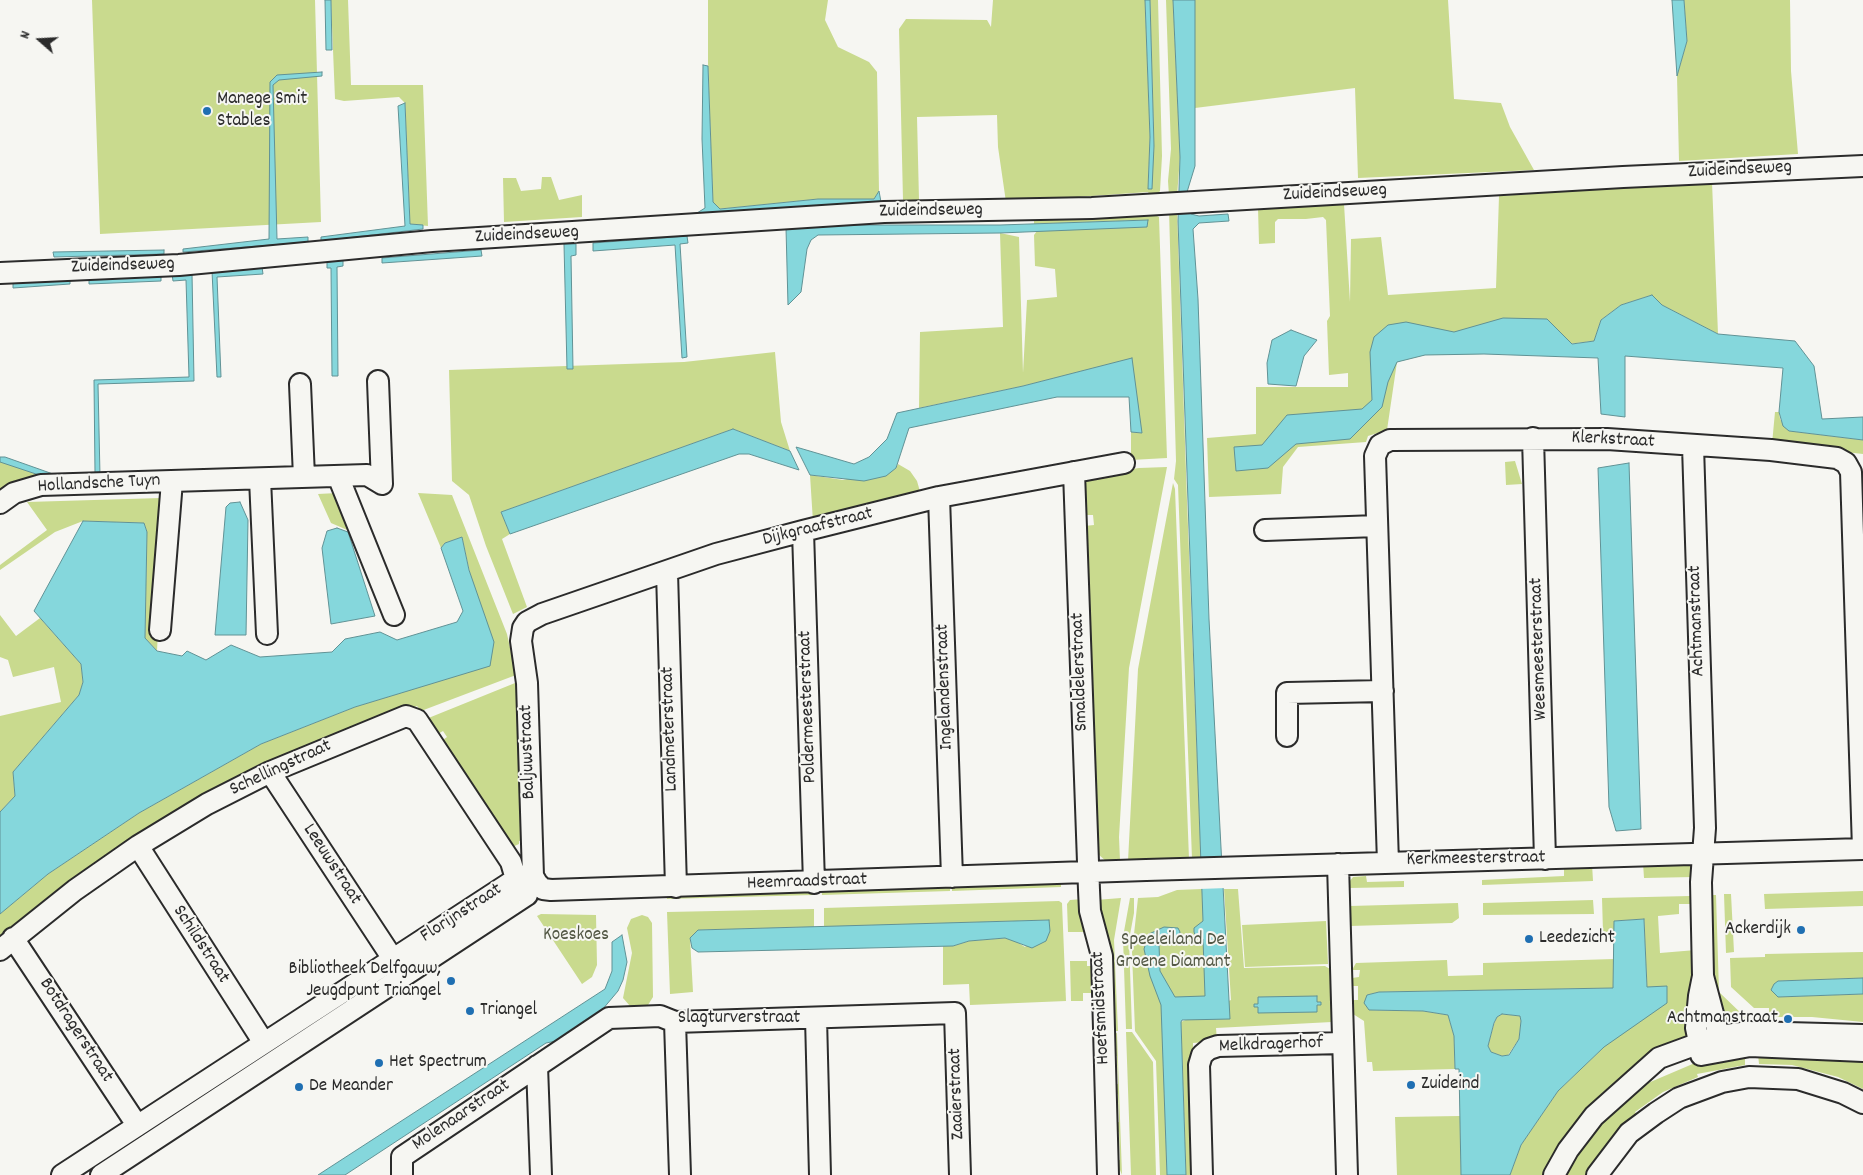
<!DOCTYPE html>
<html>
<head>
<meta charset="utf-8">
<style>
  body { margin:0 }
  #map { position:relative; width:1863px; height:1175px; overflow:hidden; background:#f6f6f2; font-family:Dekko,sans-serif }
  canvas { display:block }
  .north { position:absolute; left:15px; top:15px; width:50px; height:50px; -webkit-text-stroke:4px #f6f6f2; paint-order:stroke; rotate:289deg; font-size:14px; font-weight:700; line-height:20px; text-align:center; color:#2b2b2b }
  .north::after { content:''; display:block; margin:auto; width:18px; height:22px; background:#2b2b2b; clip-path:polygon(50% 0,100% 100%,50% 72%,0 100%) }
</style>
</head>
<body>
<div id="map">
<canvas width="1863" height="1175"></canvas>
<div class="north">N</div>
</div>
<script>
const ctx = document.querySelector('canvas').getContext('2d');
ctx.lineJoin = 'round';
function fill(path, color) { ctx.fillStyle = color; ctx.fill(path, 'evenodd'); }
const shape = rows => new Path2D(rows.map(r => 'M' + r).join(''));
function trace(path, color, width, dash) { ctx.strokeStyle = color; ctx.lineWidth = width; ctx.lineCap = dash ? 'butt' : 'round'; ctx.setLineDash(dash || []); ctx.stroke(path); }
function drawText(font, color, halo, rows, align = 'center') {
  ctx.font = font + ' Dekko,sans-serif'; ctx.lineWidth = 4; ctx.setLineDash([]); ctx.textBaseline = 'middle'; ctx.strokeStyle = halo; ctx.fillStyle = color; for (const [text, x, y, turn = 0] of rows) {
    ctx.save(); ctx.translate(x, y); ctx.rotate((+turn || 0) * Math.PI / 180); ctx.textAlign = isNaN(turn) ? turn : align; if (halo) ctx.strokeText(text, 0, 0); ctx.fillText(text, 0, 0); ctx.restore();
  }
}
fill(shape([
  [92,0,315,0,321,222,100,234],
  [331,0,348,0,351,85,423,85,428,226,410,224,405,103,399,97,344,101,335,99],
  [708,0,828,0,825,20,838,47,869,62,877,72,879,191,874,199,818,199,720,209,713,202,708,66],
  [993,0,1145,0,1150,137,1148,188,1154,146,1150,0,1158,0,1162,156,1160,191,1153,200,1148,192,1006,202,998,147,997,115,917,117,919,200,903,200,899,29,906,19,987,20,991,27],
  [1166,0,1173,0,1180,157,1177,196,1169,196,1168,181,1171,149],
  [1195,0,1448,0,1454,99,1501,103,1510,127,1534,170,1358,178,1355,88,1195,108],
  [1684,0,1790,0,1791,71,1798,154,1679,161,1677,76,1687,41],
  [542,177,551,177,559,200,582,195,582,217,504,222,503,178,516,178,521,191,541,189],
  [1712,182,1718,334,1662,305,1652,295,1621,305,1601,320,1594,341,1484,354,1425,355,1397,362,1387,430,1368,436,1366,442,1298,447,1283,467,1281,494,1209,497,1207,438,1256,434,1256,387,1348,387,1348,373,1329,375,1327,321,1330,316,1326,220,1323,217,1306,219,1278,219,1275,222,1275,243,1259,244,1258,208,1344,204,1350,302,1351,239,1381,237,1388,295,1496,288,1499,196],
  [1177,209,1187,501,1201,858,1192,859,1178,485,1174,479,1176,461,1169,210],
  [1146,210,1159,217,1167,458,1131,460,1131,432,1141,433,1131,359,1023,386,919,408,920,332,1003,327,1000,233,1019,237,1023,373,1027,300,1057,297,1055,269,1035,266,1034,235,1037,231,1147,226,1147,220,1034,224,1034,218],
  [775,352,781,422,790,451,733,429,501,512,510,534,502,539,527,607,513,614,486,546,469,495,452,481,449,370,684,362],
  [1775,412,1779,412,1780,419,1789,431,1863,440,1863,454,1772,444],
  [1515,461,1522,484,1506,485,1505,462],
  [0,462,5,462,48,478,0,496],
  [898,464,910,471,917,481,921,495,813,522,810,475,843,480,896,468],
  [1167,467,1129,668,1119,837,1120,861,1107,862,1098,854,1094,854,1084,526,1094,525,1093,515,1083,515,1083,484,1093,475,1139,468],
  [1173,483,1175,489,1189,859,1128,861,1138,669],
  [337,493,352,532,331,523,318,494],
  [418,493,452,495,507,634,516,675,421,711,417,706,303,751,0,945,0,914,48,874,139,813,261,744,355,707,490,665,462,537,445,543,441,548],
  [161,498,164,511,157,651,145,638,147,532,144,523,83,521,55,532,0,570,0,565,47,530,27,502],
  [0,615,16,636,40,618,81,664,83,682,79,695,13,772,15,796,0,812,0,716,61,702,54,667,13,677,8,660,0,657],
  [520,681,525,841,519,841,519,844,510,848,440,742,447,737,443,731,436,735,426,719],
  [1685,861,1691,866,1693,877,1644,878,1643,863],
  [1592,864,1593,881,1482,885,1482,880,1564,876,1564,865],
  [1366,876,1367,882,1404,881,1404,887,1349,888,1349,882,1353,877],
  [1061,880,1061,887,952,891,952,883],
  [950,884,950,891,822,895,821,888],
  [813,888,813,895,667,899,666,893],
  [1202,889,1210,1004,1162,1011,1167,1175,1160,1175,1156,1061,1135,1031,1132,952,1138,898,1158,897,1177,890],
  [1224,889,1238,889,1244,968,1325,966,1330,969,1332,1022,1216,1028,1217,1041,1193,1043,1197,1175,1186,1175,1181,1022,1231,1000],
  [1863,891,1863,906,1765,909,1764,894],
  [1724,894,1731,894,1734,952,1726,953],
  [1708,895,1716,895,1719,992,1745,1017,1745,1028,1724,1024,1713,999],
  [1690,896,1690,904,1679,904,1679,914,1658,916,1660,953,1696,950,1691,1027,1687,1035,1680,1043,1647,1059,1623,1075,1601,1094,1582,1116,1544,1175,1510,1175,1521,1145,1558,1091,1604,1047,1647,987,1644,919,1614,921,1615,932,1603,932,1602,898],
  [1121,898,1114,940,1118,1031,1110,1031,1096,900],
  [1130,898,1134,898,1134,913,1129,940,1132,1029,1126,1029,1123,937],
  [1083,899,1090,932,1068,932,1067,904,1070,900],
  [1593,900,1594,914,1483,915,1483,903],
  [1059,901,1062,903,1066,1001,970,1005,969,984,943,985,943,945,953,946,969,941,1005,938,1014,940,1025,947,1049,920,824,927,824,908],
  [1458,903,1459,918,1452,923,1350,926,1350,906],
  [814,909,814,927,698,930,690,938,693,992,670,994,667,912],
  [541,914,596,915,597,965,592,977,582,984,537,916],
  [642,915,648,917,652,923,653,997,648,1005,638,1008,630,1006,623,998,632,953,627,928,631,919],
  [1326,921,1328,964,1245,967,1242,925],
  [1863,952,1863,978,1778,981,1778,997,1863,994,1863,1022,1812,1017,1769,1017,1769,1008,1754,1008,1731,987,1730,958,1765,957,1765,954],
  [1614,959,1613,988,1379,992,1367,995,1369,1010,1423,1011,1448,1015,1454,1036,1455,1069,1373,1071,1372,1062,1367,1062,1364,1021,1353,1014,1352,1000,1358,1000,1358,986,1353,986,1352,978,1359,977,1360,970,1352,970,1356,963,1447,960,1448,976,1483,975,1483,963],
  [1070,961,1087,961,1087,966,1096,966,1097,993,1083,993,1083,1001,1071,1001],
  [1502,1014,1520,1016,1521,1021,1519,1039,1508,1055,1502,1056,1491,1052,1488,1046,1494,1024,1497,1017],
  [1126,1032,1132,1032,1153,1062,1156,1175,1131,1175],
  [1117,1033,1122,1175,1120,1170,1114,1171,1114,1161,1120,1160,1119,1132,1113,1132,1113,1123,1119,1122,1118,1094,1111,1094,1111,1085,1118,1084,1117,1056,1110,1056,1110,1034],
  [1745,1050,1745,1065,1697,1074,1698,1077,1663,1092,1635,1112,1638,1116,1588,1175,1563,1175,1570,1163,1610,1111,1648,1083,1702,1060],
  [1813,1051,1850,1062,1863,1062,1863,1089,1838,1077,1792,1065,1759,1064,1758,1054],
  [1460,1116,1461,1175,1397,1175,1395,1117]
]), '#c9da8e');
const water = shape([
  [325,0,331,0,332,50,326,50,325,0],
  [1145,0,1150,0,1154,146,1152,189,1148,189,1150,137,1145,0],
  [1173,0,1195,0,1195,166,1187,192,1187,209,1190,209,1191,214,1199,216,1228,214,1229,221,1199,223,1193,229,1198,299,1209,619,1230,1019,1182,1020,1181,1022,1186,1175,1167,1175,1161,1005,1150,976,1144,949,1149,934,1164,927,1178,928,1180,932,1179,936,1159,945,1160,971,1175,997,1205,996,1203,939,1195,935,1194,932,1194,928,1203,921,1178,221,1180,157,1173,0],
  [1672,0,1684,0,1687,41,1677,76,1672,0],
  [703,65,708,66,713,202,720,209,818,199,874,199,879,191,881,202,605,221,697,213,705,208,702,139,703,65],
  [322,72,322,76,279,80,273,85,277,239,308,237,308,242,183,252,183,249,269,239,270,82,277,75,322,72],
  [405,103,410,224,423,225,423,229,321,241,321,237,405,226,398,106,405,103],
  [1148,220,1147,227,1000,233,818,235,811,240,807,249,801,292,788,305,786,228,822,225,1000,225,1148,220],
  [687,236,688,243,680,244,687,357,682,358,675,245,593,251,593,243,687,236],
  [564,244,576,244,576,255,571,256,573,369,567,369,564,244],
  [164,250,164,254,54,257,53,252,164,250],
  [481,250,482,256,382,263,382,258,481,250],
  [343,260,343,266,337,267,338,376,332,376,331,268,327,268,327,262,343,260],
  [262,267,263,274,217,277,221,377,217,377,212,271,262,267],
  [161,273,161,281,89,284,89,275,161,273],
  [192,273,194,381,98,384,100,476,48,478,0,462,0,457,5,457,53,474,95,473,94,380,189,377,186,280,173,281,172,274,192,273],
  [70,276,70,284,13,288,13,280,70,276],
  [1652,295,1662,305,1718,334,1795,341,1814,366,1822,419,1863,417,1863,440,1789,431,1783,426,1779,412,1783,368,1625,356,1625,417,1601,414,1598,358,1484,354,1425,355,1397,362,1388,382,1382,407,1350,439,1296,444,1268,468,1236,471,1234,447,1262,445,1287,415,1362,409,1372,400,1370,352,1374,337,1388,325,1406,322,1454,332,1503,318,1547,319,1572,344,1594,341,1601,320,1621,305,1652,295],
  [1291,330,1317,340,1304,356,1296,386,1268,384,1267,363,1272,340,1291,330],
  [1132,358,1142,433,1131,432,1129,397,1057,397,909,428,896,468,886,476,864,481,810,475,796,447,854,464,869,457,887,439,897,413,1023,386,1132,358],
  [733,429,790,451,799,470,749,454,739,454,510,534,501,512,733,429],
  [1629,463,1641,829,1616,831,1609,807,1598,468,1629,463],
  [240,502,248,520,246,635,215,635,226,507,230,503,240,502],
  [83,521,144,523,147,532,145,638,157,651,182,656,187,651,206,660,231,645,260,657,332,652,345,639,380,632,397,640,457,622,463,611,441,548,445,543,462,537,469,570,494,642,490,666,355,707,261,744,139,813,48,874,0,914,0,812,15,796,13,772,79,695,83,682,81,664,34,611,83,521],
  [337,528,348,532,375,616,331,624,322,548,327,531,337,528],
  [1644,919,1647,987,1667,986,1667,1003,1604,1047,1558,1091,1521,1145,1510,1175,1461,1175,1459,1069,1455,1069,1454,1036,1448,1015,1423,1011,1369,1010,1364,1003,1367,995,1379,992,1613,988,1614,921,1644,919],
  [1502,1014,1520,1016,1521,1021,1519,1039,1509,1055,1502,1056,1491,1052,1488,1046,1494,1023,1497,1017,1502,1014],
  [1049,920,1050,931,1046,941,1032,948,1005,938,969,941,953,946,698,952,692,948,690,938,698,930,1049,920],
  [622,935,627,962,623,980,618,991,602,1010,556,1041,546,1043,345,1175,318,1175,605,989,612,971,612,942,622,935],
  [1863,978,1863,994,1778,997,1771,990,1774,984,1778,981,1863,978],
  [1317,996,1317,1002,1321,1002,1321,1005,1317,1005,1317,1012,1258,1013,1258,1007,1254,1007,1254,1004,1258,1004,1258,997,1317,996]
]);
fill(water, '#85d7dc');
trace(water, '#619295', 1);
fill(shape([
  [1225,858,1227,888,1199,889,1198,859]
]), '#f6f6f2');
const minor = shape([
  [0,273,179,265,432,241,776,219,884,212,1092,208,1623,177,1863,166],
  [378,381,382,484],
  [300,384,304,477],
  [1533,438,1545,859],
  [1693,446,1705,828,1701,882,1703,976,1719,1036,1711,1052,1699,1042,1696,1028,1699,996,1703,976],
  [1124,463,939,497,803,531,716,554,542,614,527,622,523,628,521,641,527,683,533,876,537,883,543,889,551,890,1146,870,1863,849],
  [1074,472,1089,890,1090,911,1102,956,1108,1175],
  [338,476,394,615],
  [260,479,267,634],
  [939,497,952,877],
  [0,503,14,493,41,485,367,475,382,484],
  [1265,530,1377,526],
  [803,531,814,883],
  [667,572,676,887],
  [160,630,172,481],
  [1287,736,1287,693,1383,691],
  [270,772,393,959],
  [138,846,264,1043],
  [1388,863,1375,456,1380,445,1390,440,1607,439,1771,450,1837,458,1846,463,1851,472,1863,849],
  [1338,864,1347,1175],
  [13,938,137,1125],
  [0,950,75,890,138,846,207,804,270,772,406,716,417,720,511,862,516,879,527,895,101,1175],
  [816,1018,820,1175],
  [675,1022,680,1175],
  [1701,1055,1750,1046,1863,1051],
  [537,1066,541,1175],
  [62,1175,516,879],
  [402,1175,402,1157,609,1018,660,1016,675,1022,955,1013,960,1175],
  [1202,1175,1199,1065,1202,1055,1209,1049,1218,1046,1343,1043],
  [1554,1175,1568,1150,1594,1116,1659,1058,1719,1036,1749,1032,1863,1035],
  [1597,1175,1629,1133,1656,1113,1679,1098,1722,1082,1749,1077,1798,1079,1843,1093,1863,1103]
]);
trace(minor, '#2b2b2b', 24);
trace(minor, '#f6f6f2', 20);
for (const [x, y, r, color] of [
  [207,111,5,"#1f6fb2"],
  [1801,930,5,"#1f6fb2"],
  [1529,939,5,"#1f6fb2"],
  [451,981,5,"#1f6fb2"],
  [470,1011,5,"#1f6fb2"],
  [1788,1019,5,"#1f6fb2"],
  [379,1063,5,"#1f6fb2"],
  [1411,1085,5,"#1f6fb2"],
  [299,1087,5,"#1f6fb2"]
]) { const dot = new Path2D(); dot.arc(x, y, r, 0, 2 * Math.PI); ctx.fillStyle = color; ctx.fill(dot); trace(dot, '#f6f6f2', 2); }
drawText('19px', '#2b2b2b', '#f6f6f2', [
  ["Manege Smit",217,100],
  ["Stables",217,122],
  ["Ackerdijk",1791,930,"right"],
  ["Leedezicht",1539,939],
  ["Bibliotheek Delfgauw,",441,970,"right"],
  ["Jeugdpunt Triangel",441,992,"right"],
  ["Triangel",480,1011],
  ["Achtmanstraat",1778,1019,"right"],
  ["Het Spectrum",389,1063],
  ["Zuideind",1421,1085],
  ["De Meander",309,1087]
], 'left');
drawText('19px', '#2b2b2b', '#f6f6f2', [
  ["Zuideindseweg",1740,171,-3],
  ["Zuideindseweg",1335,194,-3],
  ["Zuideindseweg",931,212,-1],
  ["Zuideindseweg",527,236,-3],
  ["Zuideindseweg",123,267,-2],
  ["Klerkstraat",1613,441,3],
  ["Hollandsche Tuyn",99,485,-3],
  ["Dijkgraafstraat",818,528,-14],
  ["Achtmanstraat",1698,621,-92],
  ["Weesmeesterstraat",1540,649,-92],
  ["Smaldelerstraat",1081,672,-92],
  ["Ingelandenstraat",946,687,-92],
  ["Poldermeesterstraat",809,707,-92],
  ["Landmeterstraat",671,729,-92],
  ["Baljuwstraat",529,752,-92],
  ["Schellingstraat",281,769,-25],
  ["Kerkmeesterstraat",1476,860,-1],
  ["Leeuwstraat",331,865,57],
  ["Heemraadstraat",807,883,-2],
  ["Florijnstraat",462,914,-33],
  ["Schildstraat",200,945,57],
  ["Hoefsmidstraat",1102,1008,-93],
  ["Slagturverstraat",739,1019],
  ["Botdragerstraat",75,1031,57],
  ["Melkdragerhof",1271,1046,-2],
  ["Zaaierstraat",958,1094,-92],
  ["Molenaarstraat",462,1116,-34]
]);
drawText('19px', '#525744', '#f6f6f2', [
  ["Koeskoes",576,936],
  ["Speeleiland De",1173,941],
  ["Groene Diamant",1173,963]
]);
</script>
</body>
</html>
